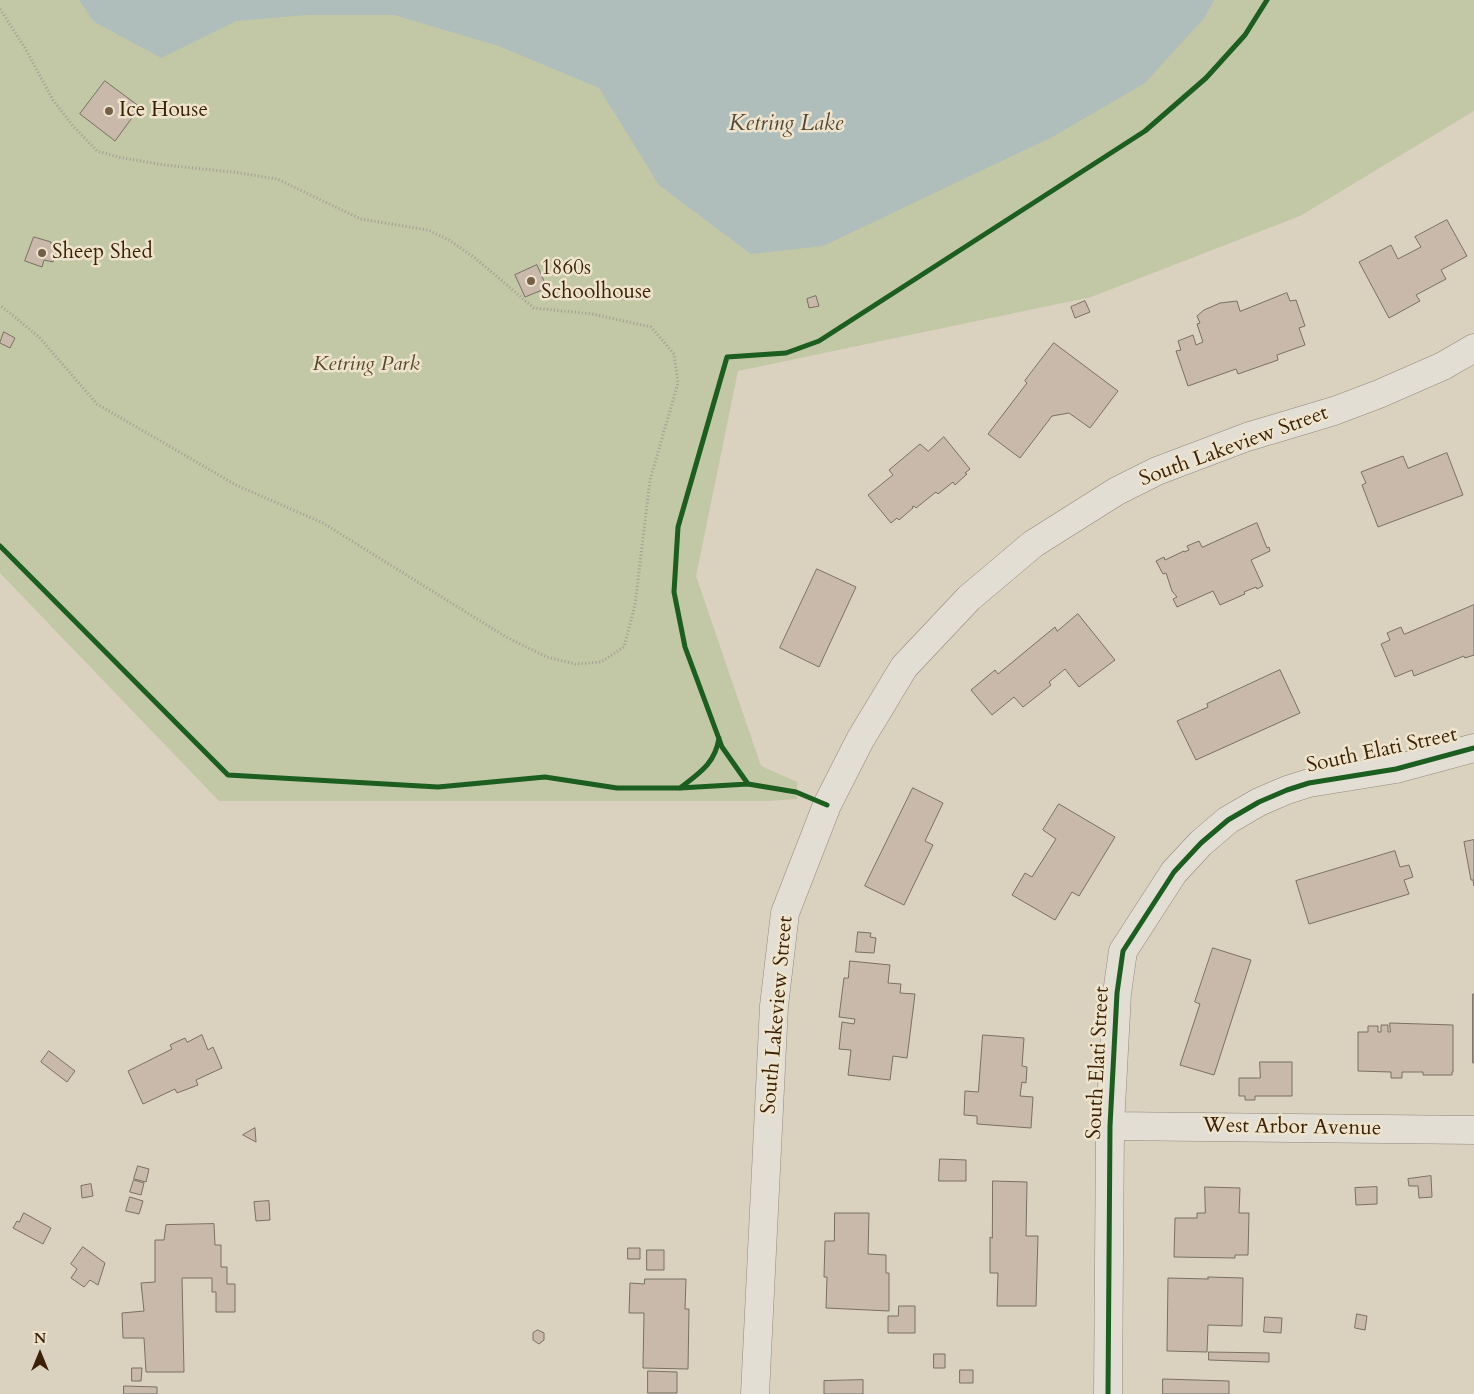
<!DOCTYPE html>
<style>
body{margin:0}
#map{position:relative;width:1474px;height:1394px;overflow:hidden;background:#dad1bf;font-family:Cardo,serif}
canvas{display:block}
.north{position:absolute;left:15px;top:1329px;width:50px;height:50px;-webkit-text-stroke:4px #eee4ce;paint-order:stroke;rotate:0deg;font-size:14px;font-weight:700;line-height:20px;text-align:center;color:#3b2206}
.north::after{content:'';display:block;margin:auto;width:18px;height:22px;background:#3b2206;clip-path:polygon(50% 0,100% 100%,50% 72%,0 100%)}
</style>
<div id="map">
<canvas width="1474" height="1394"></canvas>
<div class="north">N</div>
</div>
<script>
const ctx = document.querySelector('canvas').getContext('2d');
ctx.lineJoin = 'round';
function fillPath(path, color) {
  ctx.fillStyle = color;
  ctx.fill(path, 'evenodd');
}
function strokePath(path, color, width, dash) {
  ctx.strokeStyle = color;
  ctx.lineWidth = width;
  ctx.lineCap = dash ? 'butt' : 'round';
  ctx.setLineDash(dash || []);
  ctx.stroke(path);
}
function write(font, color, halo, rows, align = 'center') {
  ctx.font = font + ' Cardo,serif';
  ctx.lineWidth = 5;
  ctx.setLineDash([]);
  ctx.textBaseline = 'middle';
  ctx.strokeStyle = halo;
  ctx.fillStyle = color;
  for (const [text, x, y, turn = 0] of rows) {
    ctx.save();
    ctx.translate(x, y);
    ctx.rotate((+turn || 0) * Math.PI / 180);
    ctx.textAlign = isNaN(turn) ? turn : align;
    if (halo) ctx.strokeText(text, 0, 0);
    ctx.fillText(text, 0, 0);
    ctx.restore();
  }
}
const green = new Path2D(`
 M 0,0 L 1474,0 L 1474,111 L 1300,216 L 1091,297 L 738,371 L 696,576 L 761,766 L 797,782 L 797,799 L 768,801 L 219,801 L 0,573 Z`);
const water = new Path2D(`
 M 79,0 L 1214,0 L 1205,17 L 1145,83 L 1054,136 L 823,246 L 751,254 L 659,185 L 599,88 L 499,46 L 394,15 L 306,15 L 236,21 L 161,58 L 93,21 Z`);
const building = new Path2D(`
 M 105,81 L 140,107 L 115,141 L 80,114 Z
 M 1447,220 L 1467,256 L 1441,270 L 1446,279 L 1416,295 L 1420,301 L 1389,318 L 1359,262 L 1391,245 L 1398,259 L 1421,247 L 1415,237 Z
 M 34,237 L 51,242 L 51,244 L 58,247 L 53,262 L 44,260 L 42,267 L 25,261 Z
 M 537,265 L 547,288 L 525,297 L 515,275 Z
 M 1287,293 L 1290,301 L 1296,300 L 1305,326 L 1299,328 L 1305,345 L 1277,355 L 1278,360 L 1238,374 L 1236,369 L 1188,386 L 1176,351 L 1181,350 L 1178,341 L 1193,335 L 1196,345 L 1203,342 L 1197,324 L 1200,323 L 1197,316 L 1204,310 L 1220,303 L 1237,301 L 1240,311 Z
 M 816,296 L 819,306 L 809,308 L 807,299 Z
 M 1085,301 L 1090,312 L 1075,318 L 1071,307 Z
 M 4,332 L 15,338 L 10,348 L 0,343 Z
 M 1054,343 L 1118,391 L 1090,428 L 1069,413 L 1052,416 L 1020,458 L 988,434 L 1027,383 L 1025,381 Z
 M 944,437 L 970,469 L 965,473 L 967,474 L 955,485 L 953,482 L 938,494 L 936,492 L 916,508 L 914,506 L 912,507 L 913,508 L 899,520 L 897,518 L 891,523 L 868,495 L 893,475 L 889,470 L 920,444 L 928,451 Z
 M 1447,453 L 1463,495 L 1378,527 L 1362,485 L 1366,483 L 1361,472 L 1403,456 L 1408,468 Z
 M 1257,523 L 1267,548 L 1269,547 L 1270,551 L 1251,560 L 1263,586 L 1257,589 L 1256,587 L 1244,592 L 1245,594 L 1220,605 L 1213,591 L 1177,607 L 1173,599 L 1177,597 L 1172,591 L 1166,573 L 1163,574 L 1156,561 L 1164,557 L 1165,560 L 1184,551 L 1184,552 L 1189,550 L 1187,546 L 1199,541 L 1202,547 Z
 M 817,569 L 856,587 L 819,667 L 780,648 Z
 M 1474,605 L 1474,655 L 1465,658 L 1464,656 L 1414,676 L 1412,670 L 1395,677 L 1381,644 L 1390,640 L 1387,633 L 1401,627 L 1404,634 Z
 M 1078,614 L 1115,660 L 1079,687 L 1065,669 L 1049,682 L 1051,685 L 1023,707 L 1014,697 L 992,715 L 971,690 L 995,670 L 998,674 L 1055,627 L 1057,631 Z
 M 1280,670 L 1300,713 L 1196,760 L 1177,721 L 1208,707 L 1207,704 Z
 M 913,788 L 943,803 L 925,841 L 933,845 L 904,905 L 865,886 Z
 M 1059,804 L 1115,837 L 1079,896 L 1072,892 L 1055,920 L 1012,895 L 1025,873 L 1032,877 L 1056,839 L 1043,830 Z
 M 1474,840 L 1474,886 L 1473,880 L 1471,880 L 1464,842 Z
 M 1395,851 L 1400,867 L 1409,865 L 1413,877 L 1404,880 L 1409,894 L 1309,924 L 1296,881 Z
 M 858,932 L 871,933 L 870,937 L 876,938 L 874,953 L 856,952 Z
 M 1213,948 L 1251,960 L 1214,1075 L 1180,1065 L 1200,1004 L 1195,1002 Z
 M 850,961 L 890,965 L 888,983 L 901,984 L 900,993 L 915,994 L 907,1058 L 893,1056 L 890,1080 L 848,1075 L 851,1050 L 839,1049 L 842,1022 L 854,1024 L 855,1019 L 839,1017 L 844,978 L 848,978 Z
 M 1473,994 L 1474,994 L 1474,1063 L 1473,1063 Z
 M 1390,1023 L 1453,1025 L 1453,1072 L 1452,1072 L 1452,1075 L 1423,1075 L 1423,1072 L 1402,1072 L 1402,1078 L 1391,1078 L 1391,1072 L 1358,1071 L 1358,1032 L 1368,1032 L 1368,1026 L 1378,1026 L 1378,1032 L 1381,1032 L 1381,1025 L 1388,1025 L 1388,1032 L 1390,1032 Z
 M 202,1035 L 208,1050 L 213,1047 L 222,1068 L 196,1080 L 198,1085 L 177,1093 L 175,1089 L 143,1104 L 128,1071 L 172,1049 L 170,1045 L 174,1043 L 185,1038 L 187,1042 Z
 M 983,1035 L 1024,1038 L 1022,1066 L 1027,1067 L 1026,1083 L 1022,1082 L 1020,1096 L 1033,1097 L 1031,1128 L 977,1124 L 977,1116 L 964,1115 L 965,1091 L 978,1092 Z
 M 49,1051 L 75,1071 L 67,1082 L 41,1062 Z
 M 1260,1062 L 1292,1062 L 1292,1096 L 1255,1096 L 1255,1100 L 1245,1100 L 1245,1096 L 1239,1096 L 1239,1078 L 1260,1078 Z
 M 255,1128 L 256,1142 L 243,1135 Z
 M 940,1159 L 966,1160 L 966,1181 L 939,1181 Z
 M 138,1166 L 149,1169 L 146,1182 L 134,1179 Z
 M 1431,1176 L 1432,1197 L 1419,1198 L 1418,1186 L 1409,1186 L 1408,1179 Z
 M 134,1180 L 144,1183 L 141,1195 L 130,1192 Z
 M 993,1181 L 1027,1182 L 1026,1236 L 1038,1236 L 1036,1306 L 997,1306 L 998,1273 L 990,1273 L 990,1237 L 992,1238 Z
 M 91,1184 L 93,1196 L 82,1198 L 81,1186 Z
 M 1205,1187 L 1240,1188 L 1239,1213 L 1249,1213 L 1248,1255 L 1235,1255 L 1235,1258 L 1174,1257 L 1175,1218 L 1197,1218 L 1197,1213 L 1205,1213 Z
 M 1377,1187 L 1377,1204 L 1356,1205 L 1355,1188 Z
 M 130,1197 L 143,1201 L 139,1214 L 126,1211 Z
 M 269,1201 L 270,1220 L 256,1221 L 254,1202 Z
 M 24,1213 L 51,1228 L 43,1244 L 13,1228 L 17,1221 L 19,1222 Z
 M 835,1213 L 869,1213 L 868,1254 L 886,1255 L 886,1273 L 889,1273 L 889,1311 L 826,1308 L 827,1277 L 824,1277 L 825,1241 L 834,1241 Z
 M 214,1224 L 215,1245 L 221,1245 L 221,1267 L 227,1267 L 227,1284 L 235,1284 L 235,1312 L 216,1312 L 216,1292 L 212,1292 L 212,1278 L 182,1278 L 184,1372 L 146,1372 L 144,1338 L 123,1338 L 122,1313 L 144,1311 L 141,1283 L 155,1282 L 155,1240 L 164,1240 L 166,1225 Z
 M 83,1247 L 105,1263 L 98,1285 L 90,1280 L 84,1287 L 71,1278 L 77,1269 L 71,1264 Z
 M 628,1248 L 640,1248 L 640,1259 L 628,1259 Z
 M 647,1250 L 664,1250 L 664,1270 L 647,1270 Z
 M 1208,1277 L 1243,1278 L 1242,1326 L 1208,1325 L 1207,1352 L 1167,1351 L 1168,1278 L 1208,1279 Z
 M 645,1279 L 686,1279 L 685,1309 L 689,1309 L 688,1369 L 643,1368 L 644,1313 L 629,1313 L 630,1283 L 644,1284 Z
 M 899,1306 L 915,1306 L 915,1333 L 888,1333 L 888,1316 L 898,1316 Z
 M 1357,1314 L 1367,1316 L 1365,1330 L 1355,1328 Z
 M 1265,1317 L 1282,1318 L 1281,1333 L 1264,1332 Z
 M 538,1330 L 544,1333 L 544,1340 L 539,1344 L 533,1340 L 533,1333 Z
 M 1209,1352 L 1269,1353 L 1269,1362 L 1209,1360 Z
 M 934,1354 L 945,1354 L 945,1368 L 934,1368 Z
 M 132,1368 L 142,1368 L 141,1381 L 132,1381 Z
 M 960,1370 L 973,1370 L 973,1383 L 960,1383 Z
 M 648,1371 L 677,1372 L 677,1393 L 648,1393 Z
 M 1163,1379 L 1229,1381 L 1229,1394 L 1163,1394 Z
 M 863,1380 L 863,1394 L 824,1394 L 824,1381 Z
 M 124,1386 L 157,1387 L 157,1394 L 124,1394 Z`);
const path = new Path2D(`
 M 0,9 L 25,48 L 53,100 L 73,126 L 97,151 L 118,157 L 164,165 L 233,172 L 277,179 L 361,219 L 428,230 L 449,240 L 475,258 L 534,308 L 592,314 L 651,327 L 674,354 L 678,383 L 650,480 L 635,605 L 624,647 L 601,662 L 575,664 L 547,657 L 506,637 L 323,523 L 236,485 L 97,404 L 39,337 L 0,305`);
const minor = new Path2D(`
 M 1110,1126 L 1474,1130
 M 755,1394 L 774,1006 L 785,913 L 827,805 L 860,740 L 904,667 L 969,598 L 1033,544 L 1117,491 L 1157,471 L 1247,437 L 1334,411 L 1379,394 L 1443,366 L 1474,348
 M 1108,1394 L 1110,1126 L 1117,993 L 1123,951 L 1174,872 L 1201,843 L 1228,820 L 1259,802 L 1287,790 L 1309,783 L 1396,769 L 1474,748`);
const cycleway = new Path2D(`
 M 0,546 L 228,775 L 438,787 L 545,777 L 617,788 L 680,788 L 748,784 L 796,792 L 827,805
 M 748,784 L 722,747 L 685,647 L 674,592 L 678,527 L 727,357 L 786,353 L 819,341 L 1145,131 L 1206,78 L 1245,35 L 1267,0
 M 680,788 C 699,773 715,764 719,738
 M 1108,1394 L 1110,1126 L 1117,993 L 1123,951 L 1174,872 L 1201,843 L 1228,820 L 1259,802 L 1287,790 L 1309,783 L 1396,769 L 1474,748`);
const markers = [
 [109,111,5,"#735f47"],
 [42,253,5,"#735f47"],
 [531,281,5,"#735f47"]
];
const poiNames = [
 ["Ice House",119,111],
 ["Sheep Shed",52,253],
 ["1860s",541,269],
 ["Schoolhouse",541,293]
];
const parkNames = [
 ["Ketring Park",366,365]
];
const streetNames = [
 ["South Lakeview Street",1234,447,-20],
 ["South Elati Street",1382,751,-12],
 ["South Lakeview Street",778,1015,-85],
 ["South Elati Street",1099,1063,-87],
 ["West Arbor Avenue",1292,1128,1]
];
const waterNames = [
 ["Ketring Lake",786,125]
];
fillPath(green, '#c2c7a6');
fillPath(water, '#afbdbb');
fillPath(building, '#c9b9ab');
strokePath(building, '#797063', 1);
strokePath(minor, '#91887b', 29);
strokePath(path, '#a39c93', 3, [1, 2.5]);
strokePath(minor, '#e2ded4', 28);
strokePath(cycleway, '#1b5e20', 5);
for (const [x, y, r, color] of markers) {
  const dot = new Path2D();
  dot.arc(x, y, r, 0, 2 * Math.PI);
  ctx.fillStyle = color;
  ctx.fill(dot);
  strokePath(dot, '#eee4ce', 2);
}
write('21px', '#3b2206', '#eee4ce', poiNames, 'left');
write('italic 21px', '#584929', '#eee4ce', parkNames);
write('21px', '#3b2206', '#eee4ce', streetNames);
write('italic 22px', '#534733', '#eee4ce', waterNames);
</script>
